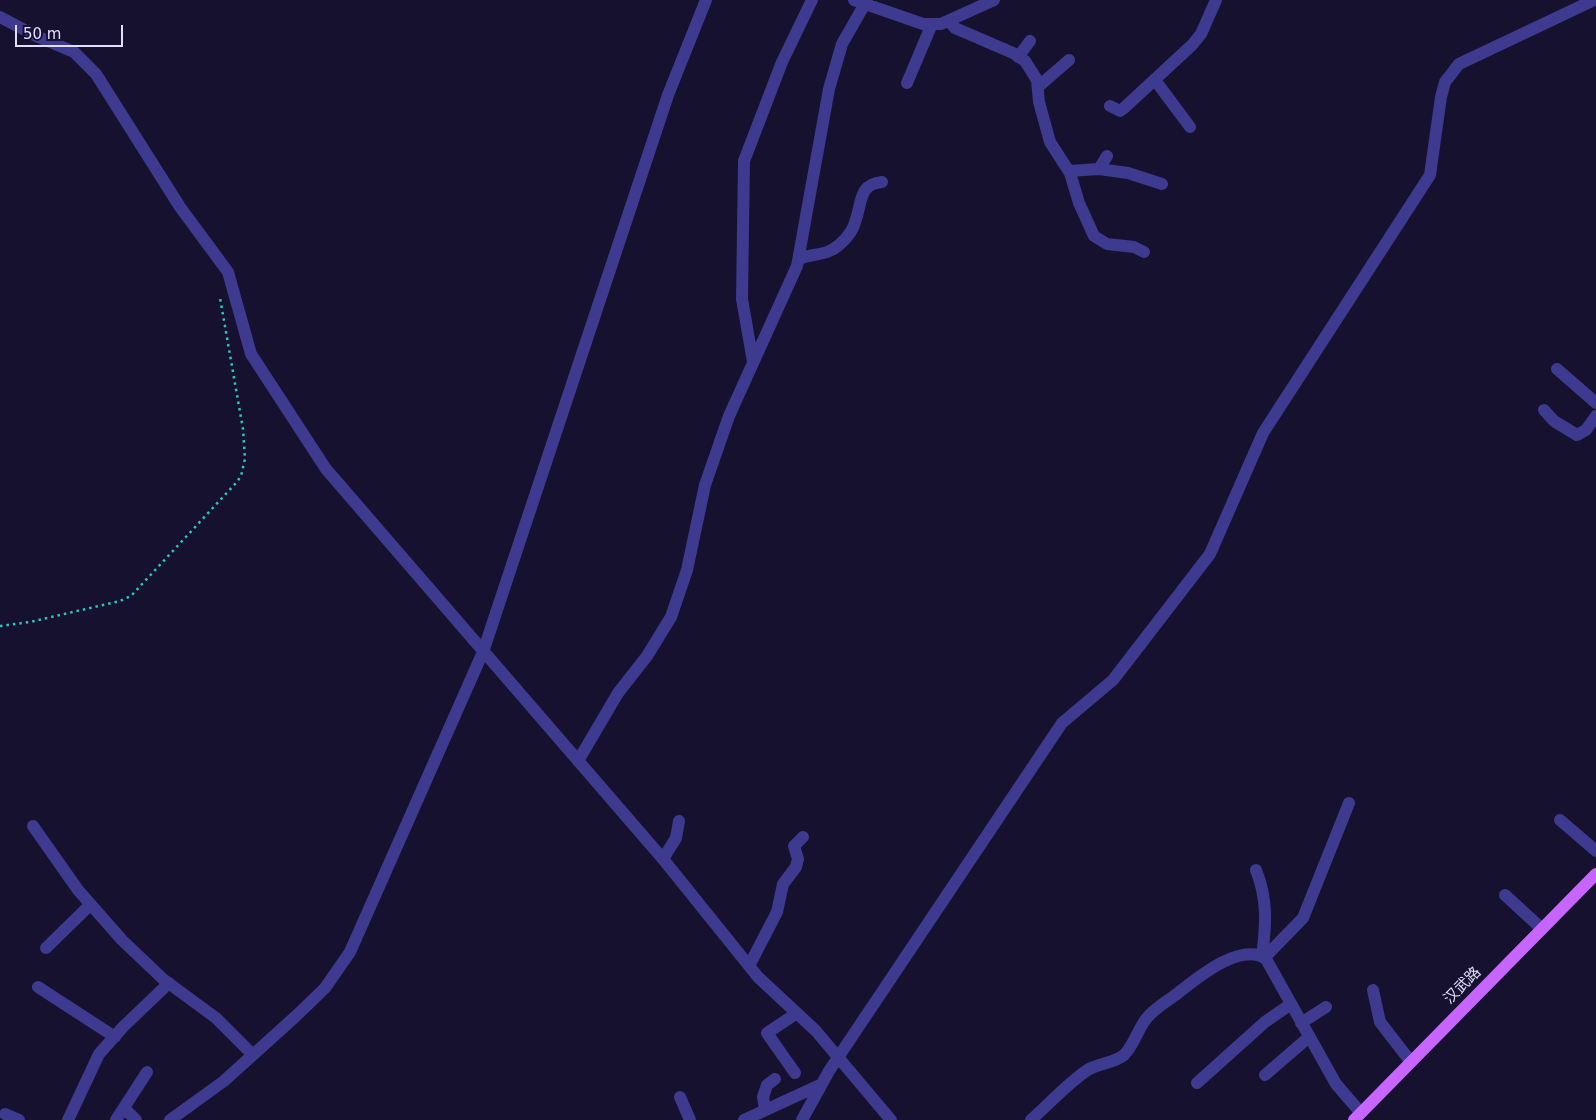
<!DOCTYPE html>
<meta charset="utf-8">
<style>
body{margin:0}
#map{position:relative;width:1596px;height:1120px;overflow:hidden;background:#16112e;font-family:"DejaVu Sans",sans-serif}
canvas{display:block}
.scale{position:absolute;left:15px;top:25px;width:108px;height:22px;box-sizing:border-box;border:2px solid #e2deff;border-top:0;padding-left:6px;font-size:15px;line-height:18px;white-space:nowrap;color:#e2deff;-webkit-text-stroke:4px #16112e;paint-order:stroke}
</style>
<div id="map">
<canvas width="1596" height="1120"></canvas>
<div class="scale">50 m</div>
</div>
<script>
const ctx = document.querySelector('canvas').getContext('2d');
ctx.lineJoin = 'round';
function strokePath(path, color, width, dash) {
  ctx.strokeStyle = color;
  ctx.lineWidth = width;
  ctx.lineCap = dash ? 'butt' : 'round';
  ctx.setLineDash(dash || []);
  ctx.stroke(path);
}
function write(font, color, halo, rows, align = 'center') {
  ctx.font = font + ' "DejaVu Sans","Noto Sans SC",sans-serif';
  ctx.lineWidth = 4;
  ctx.setLineDash([]);
  ctx.textBaseline = 'middle';
  ctx.strokeStyle = halo;
  ctx.fillStyle = color;
  for (const [text, x, y, turn = 0] of rows) {
    ctx.save();
    ctx.translate(x, y);
    ctx.rotate((+turn || 0) * Math.PI / 180);
    ctx.textAlign = isNaN(turn) ? turn : align;
    if (halo) ctx.strokeText(text, 0, 0);
    ctx.fillText(text, 0, 0);
    ctx.restore();
  }
}
const path = new Path2D(`
 M 0,626 L 30,622 L 120,601 L 131,596 L 236,483 L 241,476 L 245,459 L 243,429 L 220,298`);
const minor = new Path2D(`
 M 854,0 L 923,24 L 941,24 L 994,0
 M 0,17 L 36,36 L 74,52 L 96,74 L 180,207 L 228,272 L 251,354 L 326,469 L 663,859 L 758,977 L 816,1031 L 891,1120
 M 949,21 L 955,28 L 1013,53 L 1025,61 L 1037,80 L 1039,102 L 1050,142 L 1070,173 L 1079,203 L 1094,236 L 1107,244 L 1134,247 L 1144,252
 M 1018,57 L 1030,41
 M 1155,80 L 1190,127
 M 907,83 L 932,24
 M 1039,86 L 1069,60
 M 1110,106 L 1120,111 L 1124,108 L 1192,45 L 1201,34 L 1216,0
 M 1099,169 L 1128,173 L 1162,184
 M 1069,171 L 1099,169 L 1107,156
 M 799,259 C 813,253 827,256 839,245 C 846,239 854,229 856,219 C 862,202 859,184 882,182
 M 753,362 L 742,299 L 744,161 L 782,62 L 812,0
 M 1557,369 L 1596,403
 M 1544,410 L 1554,421 L 1577,435 L 1586,430 L 1596,416
 M 578,761 L 618,693 L 647,656 L 671,617 L 687,570 L 705,485 L 729,416 L 797,266 L 829,89 L 842,44 L 867,0
 M 1560,820 L 1596,851
 M 33,826 L 78,890 L 122,940 L 163,979 L 216,1018 L 253,1055
 M 663,859 L 676,838 L 679,821
 M 1256,870 C 1268,900 1266,925 1262,956
 M 1505,895 L 1542,929
 M 46,948 L 90,905
 M 1264,958 L 1303,918 L 1349,803
 M 749,966 L 777,912 L 783,884 L 796,867 L 798,859 L 794,846 L 803,837
 M 38,987 L 115,1037
 M 1373,990 L 1380,1022 L 1411,1062
 M 1301,1023 L 1326,1007
 M 795,1073 L 767,1033 L 797,1013
 M 1265,1075 L 1309,1037
 M 1197,1083 L 1265,1022 L 1291,1004
 M 680,1097 L 690,1120
 M 124,1108 L 136,1120
 M 765,1109 L 763,1097 L 767,1085 L 775,1079
 M 5,1114 L 19,1120
 M 68,1120 L 99,1054 L 123,1027 L 169,983
 M 116,1120 L 147,1072
 M 170,1120 L 224,1081 L 296,1016 L 325,988 L 350,952 L 483,652 L 668,95 L 706,0
 M 744,1120 L 820,1085
 M 802,1120 L 829,1071 L 1062,723 L 1113,680 L 1210,554 L 1263,433 L 1430,175 L 1441,97 L 1445,82 L 1459,64 L 1594,0
 M 1031,1120 C 1049,1104 1066,1085 1086,1071 C 1097,1063 1113,1064 1124,1055 C 1134,1045 1137,1031 1146,1019 C 1154,1008 1168,1001 1178,993 C 1197,978 1241,941 1266,959 L 1336,1084 L 1361,1113`);
const major = new Path2D(`
 M 1354,1120 L 1596,874`);
const streetNames = [
 ["汉武路",1463,986,-45]
];
strokePath(path, '#2bc6bd', 2.5, [2.5, 4]);
strokePath(minor, '#3d3a8f', 12);
strokePath(major, '#c665ff', 12);
write('15px', '#e2deff', '#16112e', streetNames);
</script>
